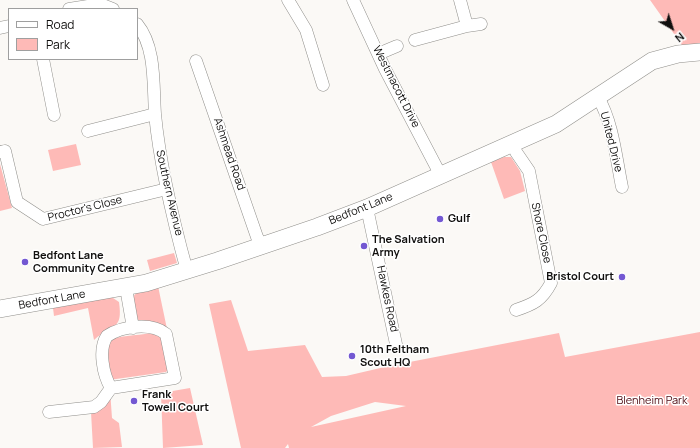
<!DOCTYPE html>
<style>
body{margin:0}
#map{position:relative;width:700px;height:448px;overflow:hidden;background:#fbf9f6;font-family:Manrope,sans-serif}
canvas{display:block}
.legend{position:absolute;left:8px;top:8px;width:130px;height:52px;box-sizing:border-box;background:#fff;border:1px solid #9f9f9f;margin:0;padding:5px 7px;list-style:none;font-size:12px;color:#100f0e}
.legend li{display:flex;align-items:center;gap:8px;height:20px}
.legend b{width:20px;border:1px solid #9f9f9f}
.north{position:absolute;left:652px;top:8px;width:40px;height:40px;-webkit-text-stroke:3px #fff;paint-order:stroke;rotate:141deg;font-size:11px;font-weight:700;line-height:16px;text-align:center;color:#100f0e}
.north::after{content:'';display:block;margin:auto;width:14px;height:18px;background:#100f0e;clip-path:polygon(50% 0,100% 100%,50% 72%,0 100%)}
</style>
<div id="map">
<canvas width="700" height="448"></canvas>
<ul class="legend">
<li><b style="height:5px;background:#fff"></b>Road</li>
<li><b style="height:11px;background:#febab7"></b>Park</li>
</ul>
<div class="north">N</div>
</div>
<script>
const ctx = document.querySelector('canvas').getContext('2d');
ctx.lineJoin = 'round';
function fillPath(path, color) {
  ctx.fillStyle = color;
  ctx.fill(path, 'evenodd');
}
function strokePath(path, color, width, dash) {
  ctx.strokeStyle = color;
  ctx.lineWidth = width;
  ctx.lineCap = dash ? 'butt' : 'round';
  ctx.setLineDash(dash || []);
  ctx.stroke(path);
}
function write(font, color, halo, rows, align = 'center') {
  ctx.font = font + ' Manrope,sans-serif';
  ctx.lineWidth = 3;
  ctx.setLineDash([]);
  ctx.textBaseline = 'middle';
  ctx.strokeStyle = halo;
  ctx.fillStyle = color;
  for (const [text, x, y, turn = 0] of rows) {
    ctx.save();
    ctx.translate(x, y);
    ctx.rotate((+turn || 0) * Math.PI / 180);
    ctx.textAlign = isNaN(turn) ? turn : align;
    if (halo) ctx.strokeText(text, 0, 0);
    ctx.fillText(text, 0, 0);
    ctx.restore();
  }
}
const green = new Path2D(`
 M 650,0 L 700,0 L 700,47 L 684,48 Z
 M 76,144 L 81,165 L 53,171 L 48,150 Z
 M 504,157 L 511,157 L 520,171 L 525,191 L 504,199 L 491,162 Z
 M 0,164 L 12,208 L 0,211 Z
 M 174,253 L 177,263 L 150,271 L 147,260 Z
 M 158,286 L 167,329 L 137,320 L 131,299 L 138,291 Z
 M 110,296 L 119,302 C 123,331 113,323 94,340 L 88,308 L 54,316 L 53,308 Z
 M 231,300 L 248,351 L 305,345 L 322,377 L 346,376 L 389,366 L 559,333 L 565,357 L 700,332 L 700,448 L 289,448 L 288,444 L 285,448 L 241,448 L 209,304 ZM 375,402 L 406,406 L 311,427 L 331,416 Z
 M 150,333 L 161,337 L 168,370 L 166,372 L 109,380 L 106,342 C 117,335 137,336 150,333 Z
 M 190,388 L 203,445 L 163,448 L 161,393 Z
 M 110,390 L 112,418 L 119,423 L 122,447 L 93,448 L 91,412 Z`);
const minor = new Path2D(`
 M 288,0 L 306,30 L 323,85
 M 353,0 L 385,69 L 440,174
 M 460,0 L 467,26
 M 69,9 L 100,4 L 113,9
 M 137,24 C 156,47 153,84 155,114
 M 0,28 L 9,26
 M 415,40 L 467,26 L 481,24
 M 378,54 L 397,46
 M 43,59 L 54,115
 M 196,61 L 257,237 L 262,246
 M 598,97 C 613,123 616,158 622,187
 M 88,131 L 155,114 C 160,167 173,220 187,271
 M 513,142 L 516,152 L 529,171 L 551,283 C 542,300 534,304 516,310
 M 0,152 L 5,151 L 17,202 L 43,219 L 167,189
 M 367,208 L 396,344
 M 126,288 L 133,328
 M 49,412 L 94,407 L 101,402 L 111,388 L 175,378 L 166,334 C 151,322 122,326 107,336 C 98,349 103,375 111,388`);
const secondary = new Path2D(`
 M 0,309 L 146,283 L 217,261 L 317,227 L 367,208 L 556,124 L 652,61 L 678,54 L 700,52`);
const markers = [
 [440,219,4,"#7358d2"],
 [364,246,4,"#7358d2"],
 [25,262,4,"#7358d2"],
 [622,277,4,"#7358d2"],
 [352,356,4,"#7358d2"],
 [134,401,4,"#7358d2"]
];
const streetNames = [
 ["Westmacott Drive",396,87,63],
 ["United Drive",611,142,76],
 ["Ashmead Road",229,154,71],
 ["Southern Avenue",169,193,77],
 ["Proctor's Close",85,209,-14],
 ["Bedfont Lane",361,209,-22],
 ["Shore Close",541,233,78],
 ["Hawkes Road",387,299,78],
 ["Bedfont Lane",52,300,-10]
];
const poiNames = [
 ["Gulf",448,219],
 ["The Salvation",372,240],
 ["Army",372,253],
 ["Bedfont Lane",33,256],
 ["Community Centre",33,269],
 ["Bristol Court",614,277,"right"],
 ["10th Feltham",360,350],
 ["Scout HQ",360,363],
 ["Frank",142,395],
 ["Towell Court",142,408]
];
const parkNames = [
 ["Blenheim Park",652,401]
];
fillPath(green, '#febab7');
strokePath(minor, '#908f8b', 13);
strokePath(secondary, '#908f8b', 18);
strokePath(minor, '#fff', 12);
strokePath(secondary, '#fff', 17);
for (const [x, y, r, color] of markers) {
  const dot = new Path2D();
  dot.arc(x, y, r, 0, 2 * Math.PI);
  ctx.fillStyle = color;
  ctx.fill(dot);
  strokePath(dot, '#fff', 1.5);
}
write('11px', '#100f0e', '#fff', streetNames);
write('bold 11px', '#100f0e', '#fff', poiNames, 'left');
write('11px', '#4f0b12', '#fff', parkNames);
</script>
